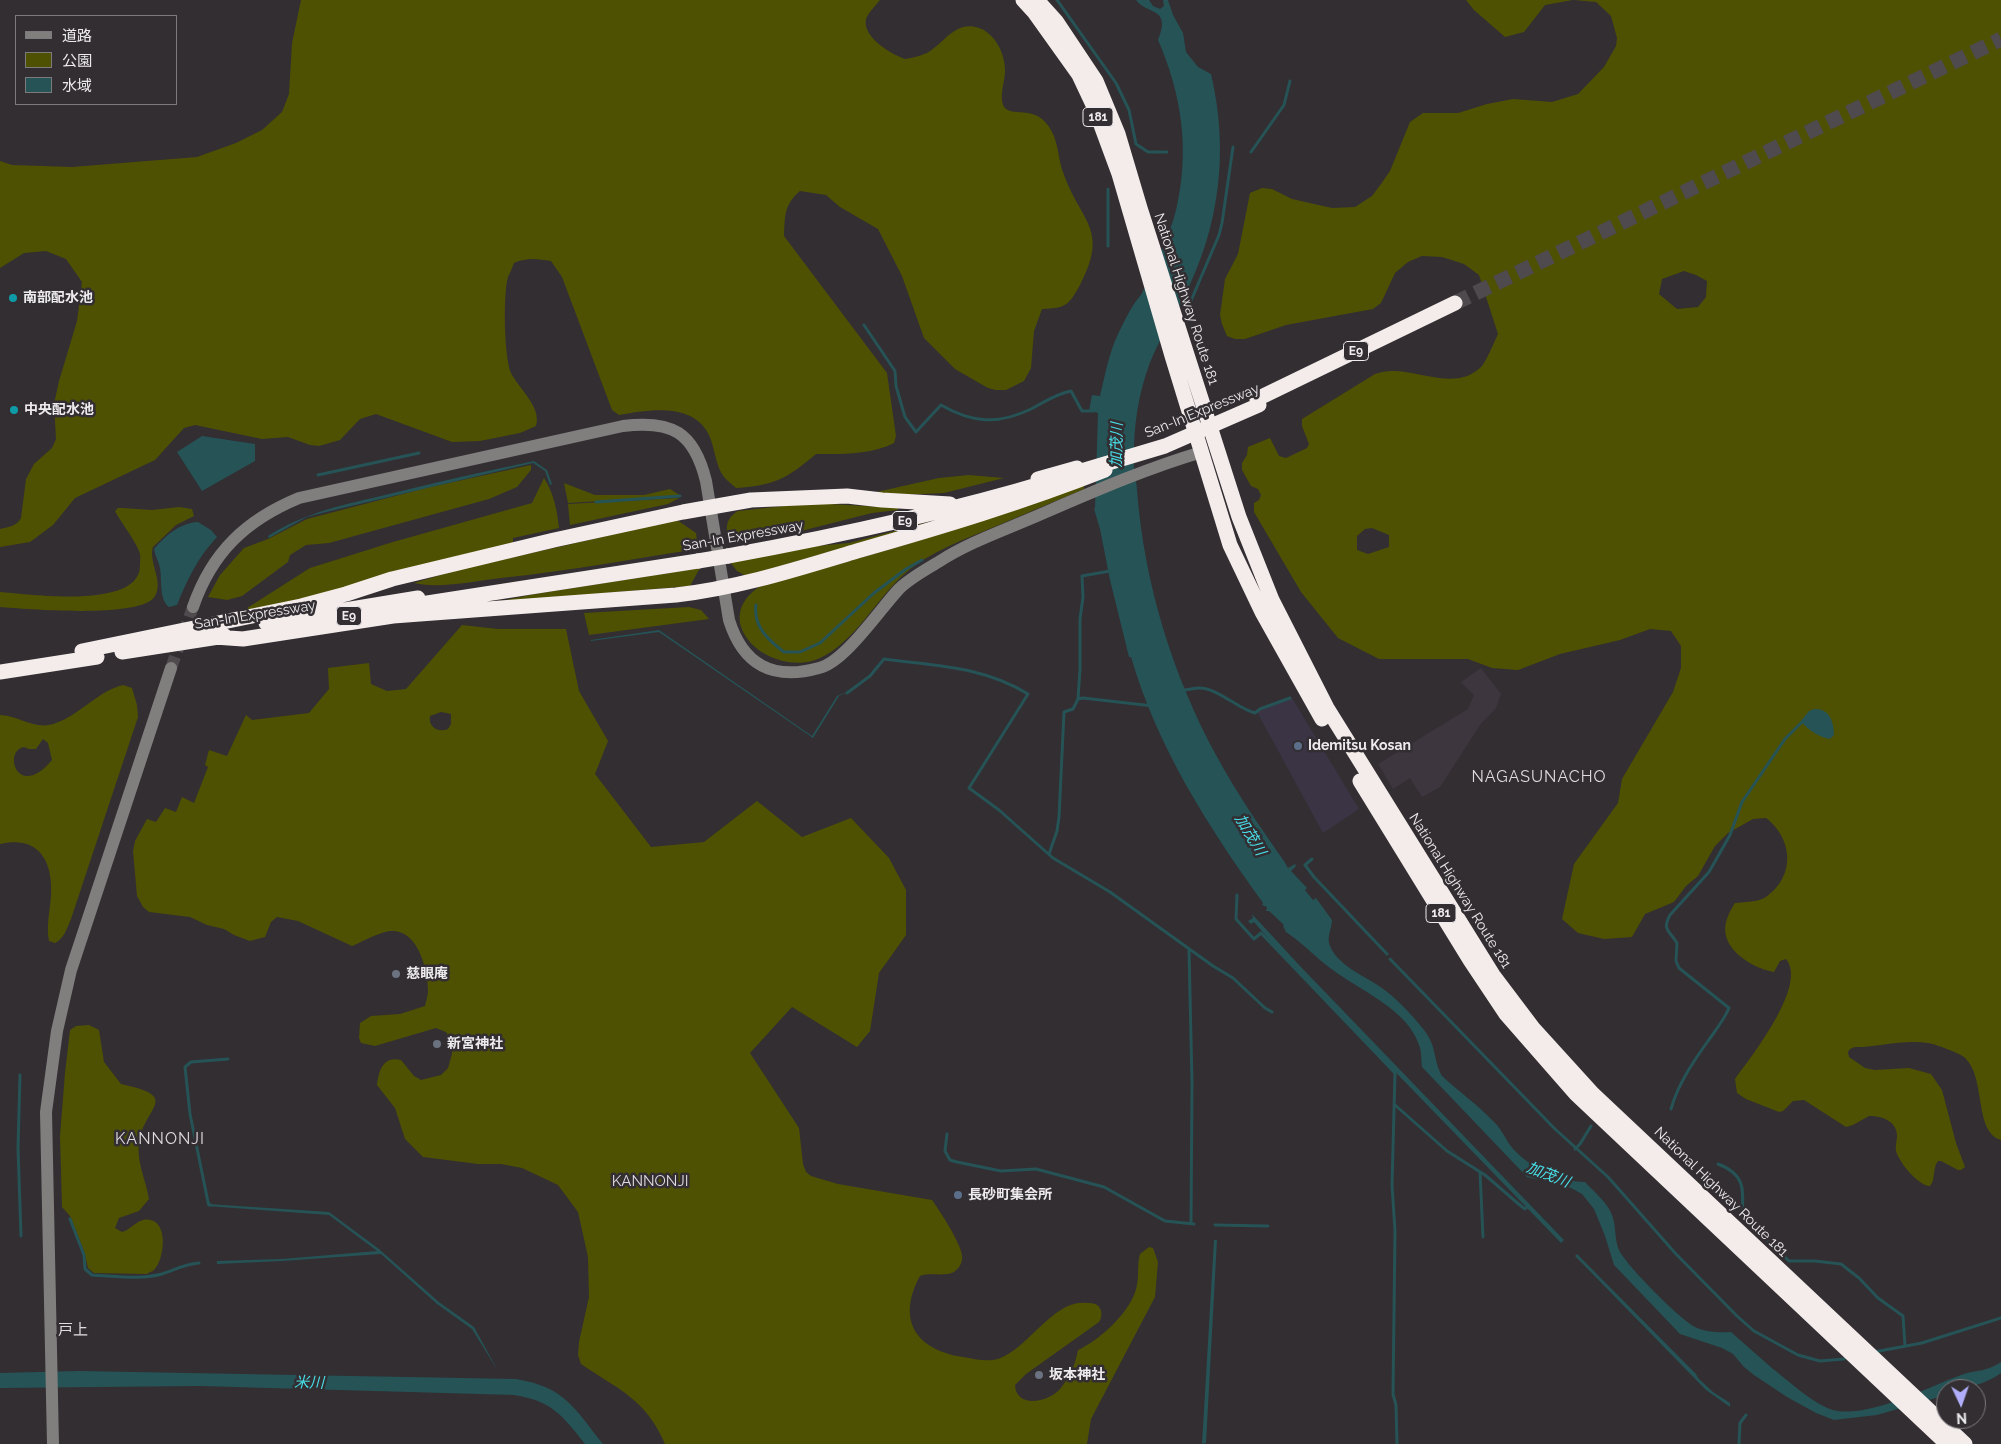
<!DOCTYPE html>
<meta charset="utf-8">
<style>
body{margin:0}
#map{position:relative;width:2001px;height:1444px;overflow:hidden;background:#322e32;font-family:Raleway,"Noto Sans JP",sans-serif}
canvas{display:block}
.legend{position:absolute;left:15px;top:15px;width:162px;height:90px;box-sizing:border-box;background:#322e32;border:1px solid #7d7a7d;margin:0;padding:6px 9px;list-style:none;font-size:15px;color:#eeebee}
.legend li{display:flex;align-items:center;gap:10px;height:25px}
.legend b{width:25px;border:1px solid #7d7a7d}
.north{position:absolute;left:1936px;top:1379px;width:50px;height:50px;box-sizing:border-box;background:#322e32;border:1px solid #7d7a7d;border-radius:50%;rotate:177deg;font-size:14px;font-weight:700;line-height:20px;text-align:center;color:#eeebee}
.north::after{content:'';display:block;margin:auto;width:18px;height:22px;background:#b0aefa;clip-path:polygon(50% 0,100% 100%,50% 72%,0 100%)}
</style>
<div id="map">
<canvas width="2001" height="1444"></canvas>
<ul class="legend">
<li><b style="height:6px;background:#817e7e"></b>道路</li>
<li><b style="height:14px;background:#4f5102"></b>公園</li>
<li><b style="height:14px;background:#265356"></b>水域</li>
</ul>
<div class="north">N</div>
</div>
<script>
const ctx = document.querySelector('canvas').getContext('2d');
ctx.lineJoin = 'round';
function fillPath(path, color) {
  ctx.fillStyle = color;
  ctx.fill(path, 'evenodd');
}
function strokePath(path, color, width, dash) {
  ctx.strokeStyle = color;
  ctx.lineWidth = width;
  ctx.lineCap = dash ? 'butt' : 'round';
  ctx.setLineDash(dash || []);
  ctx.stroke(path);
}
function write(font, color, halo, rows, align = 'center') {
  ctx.font = font + ' Raleway,"Noto Sans JP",sans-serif';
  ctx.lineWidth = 5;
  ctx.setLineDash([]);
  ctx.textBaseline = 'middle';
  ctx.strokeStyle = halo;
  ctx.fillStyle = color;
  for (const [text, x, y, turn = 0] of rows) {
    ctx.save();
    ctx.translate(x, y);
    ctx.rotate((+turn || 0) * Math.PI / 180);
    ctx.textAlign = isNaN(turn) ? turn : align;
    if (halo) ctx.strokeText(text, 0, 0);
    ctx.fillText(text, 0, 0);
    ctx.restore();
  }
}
const commercial = new Path2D(`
 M 1292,698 L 1359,809 L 1323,833 L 1257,712 Z`);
const built = new Path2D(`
 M 1481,668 L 1501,694 L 1496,708 L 1480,725 L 1440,787 L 1422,797 L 1410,778 L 1393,789 L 1378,764 L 1468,709 L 1474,695 L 1461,682 Z`);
const green = new Path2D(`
 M 301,0 L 880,0 C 876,5 868,13 866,19 C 862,37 891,54 905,59 C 913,58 920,56 927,53 C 945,43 955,20 979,28 C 985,30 990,34 994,39 C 1001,48 1005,59 1005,71 C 1005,82 998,99 1005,108 C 1012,116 1033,107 1046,123 C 1059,138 1057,155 1063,172 C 1080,222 1110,228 1080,285 C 1068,306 1066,308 1042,309 L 1034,331 L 1031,368 L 1024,381 L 1006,390 L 996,390 L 988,388 L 955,369 L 924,338 L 902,276 L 878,229 L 840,207 L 826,195 L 800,191 C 784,205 785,215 784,236 L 887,373 L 896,436 L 894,443 C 870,455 843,454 816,454 C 786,479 776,485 736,488 C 732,484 727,481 724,477 C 715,466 715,446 708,433 C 691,402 647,410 619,415 L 612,410 L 562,277 L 551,261 C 538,259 527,257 514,263 C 512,268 510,273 508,277 C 503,294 504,357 511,373 C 519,389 542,407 536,426 L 520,433 L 480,441 L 452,442 L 376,414 L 360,419 L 340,440 L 319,446 L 310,445 L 288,437 L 262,439 L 195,425 L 184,428 L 155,460 L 75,498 L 53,525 L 30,542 L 0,547 L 0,529 C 9,527 17,526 21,518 L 26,479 L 34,464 L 52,448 L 56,439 L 54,404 L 59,381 L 77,321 L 82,282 L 66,259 L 46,251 L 24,253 L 0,268 L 0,161 L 12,165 L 72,167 L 197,157 L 236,143 L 262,130 L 282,112 L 289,94 L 292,43 Z
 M 1466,0 L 1573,0 L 1545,5 L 1524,32 L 1505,37 L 1474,10 Z
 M 1574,0 L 2001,0 L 2001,1140 C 1973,1132 1987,1077 1964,1057 C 1959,1053 1935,1044 1928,1043 C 1904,1039 1879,1047 1855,1047 L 1850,1049 L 1848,1052 L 1849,1057 L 1865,1068 L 1875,1070 L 1909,1068 L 1931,1074 L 1942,1090 L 1956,1143 L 1965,1167 L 1961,1170 L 1958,1170 L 1941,1161 L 1938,1161 C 1932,1169 1936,1179 1930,1186 C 1918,1186 1899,1162 1896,1151 C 1895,1146 1897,1141 1897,1136 C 1897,1121 1882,1116 1869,1116 L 1853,1125 L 1846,1127 L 1804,1100 L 1793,1101 L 1783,1111 L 1779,1112 L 1746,1099 L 1737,1093 L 1735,1079 C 1751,1057 1808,985 1786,959 L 1780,961 L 1774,972 C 1756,969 1731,955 1726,936 C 1723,924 1729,912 1735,903 C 1744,902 1755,902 1762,899 C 1766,898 1769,894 1772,892 C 1796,870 1790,836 1766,818 L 1753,819 L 1728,833 L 1715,846 L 1698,876 L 1686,886 L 1674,902 L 1645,914 L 1632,937 L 1604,939 L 1578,933 L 1562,919 L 1574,864 L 1618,803 L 1622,779 L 1673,692 L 1681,668 L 1681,646 L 1671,631 L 1650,629 L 1620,640 L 1560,654 L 1518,670 L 1492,668 L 1468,659 L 1379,659 L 1338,638 L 1301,592 L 1254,512 L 1254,503 L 1259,500 L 1261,495 L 1258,489 L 1251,486 L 1242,470 L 1242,463 L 1247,455 L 1248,447 L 1270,438 L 1279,456 L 1286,458 L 1307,448 L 1309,444 L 1302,426 L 1302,419 L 1375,374 C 1408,361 1450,395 1480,368 C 1486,363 1494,342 1498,334 L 1479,275 L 1464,264 L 1442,257 L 1422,256 L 1408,262 L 1395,273 L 1381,303 L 1373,309 L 1286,325 L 1245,339 L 1235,339 L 1227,336 L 1222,324 L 1220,315 L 1225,279 L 1238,254 L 1250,193 L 1262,188 L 1272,189 L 1292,199 L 1332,208 L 1355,207 L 1372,196 L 1381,184 L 1390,171 L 1410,122 L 1423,113 L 1458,113 L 1487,104 L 1513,99 L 1552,102 L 1578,94 L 1604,67 L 1616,46 L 1617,38 L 1611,16 L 1596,2 ZM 1684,271 L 1696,275 L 1707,281 L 1706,297 L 1698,307 L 1677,309 L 1659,294 L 1662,279 ZM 1372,528 L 1389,535 L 1389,547 L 1368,554 L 1357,550 L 1357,536 L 1365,529 Z
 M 531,465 L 531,470 L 517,487 L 489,499 L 329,543 L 306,545 L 290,555 L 288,562 L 242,596 L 227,600 L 208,597 L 220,575 L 244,548 L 268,539 L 307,519 L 426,488 Z
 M 969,475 L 1004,478 L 944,493 L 899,495 L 872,493 L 939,478 Z
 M 544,478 C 554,494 557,510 559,528 L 513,538 L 513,543 L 329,596 L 244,610 L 310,568 L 393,542 L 532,503 Z
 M 564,483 L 595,495 L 644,495 L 670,489 L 681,496 L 568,503 Z
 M 1084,484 L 1084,489 C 1052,502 1021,516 989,529 C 958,542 925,554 900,578 C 874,603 848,651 812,661 C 764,673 710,620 759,587 C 868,555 979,526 1084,484 Z
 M 679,498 L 668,504 L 570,525 L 568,504 Z
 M 813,503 L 898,508 L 898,510 L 872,513 L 805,530 L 729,544 C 726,530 724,519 738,511 Z
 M 179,507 L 192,509 L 194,516 L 176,525 L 153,547 C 148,562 164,581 155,596 C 143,619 26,609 0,607 L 0,592 C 28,594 139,610 140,566 C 140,562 141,555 139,551 C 133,537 122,524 115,511 L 118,508 L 122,508 L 152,510 Z
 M 967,512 L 746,576 L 737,571 L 730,562 L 817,546 L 849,543 Z
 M 677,520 L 696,533 L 698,549 C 633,559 567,571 501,578 C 474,581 441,589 414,583 L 457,570 Z
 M 700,568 L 690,586 L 496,602 L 535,594 Z
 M 689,607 L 701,610 L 709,619 L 589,635 L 584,613 Z
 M 462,625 L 498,629 L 566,629 L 579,691 L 608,741 L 595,774 L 651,847 L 704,842 L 757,801 L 802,837 L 851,818 L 889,858 L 906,890 L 906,935 L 879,973 L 870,1031 L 857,1047 L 792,1007 L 750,1053 L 799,1128 L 803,1164 L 806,1172 L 811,1176 L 838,1184 L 932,1200 C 940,1211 960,1242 962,1255 C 963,1261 960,1268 954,1272 C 945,1277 930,1272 920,1276 C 896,1320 916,1350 963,1357 C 974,1359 987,1362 998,1359 C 1028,1349 1054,1299 1086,1303 C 1089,1303 1094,1303 1097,1305 C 1103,1309 1102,1318 1099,1322 L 1026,1374 L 1015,1385 C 1016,1409 1049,1402 1060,1389 C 1070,1377 1075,1365 1078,1350 C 1100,1340 1133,1310 1137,1285 C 1139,1275 1137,1264 1140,1254 L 1149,1247 L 1153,1248 L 1158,1262 L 1155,1297 L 1091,1419 L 1087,1444 L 665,1444 C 646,1399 619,1390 581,1364 L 578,1355 L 579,1342 L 589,1297 L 588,1257 L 578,1212 L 558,1185 L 522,1168 L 501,1164 L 478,1164 L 423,1157 L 405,1139 L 395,1108 L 377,1085 C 379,1070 383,1056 401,1060 L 414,1076 L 421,1080 L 441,1075 L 448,1068 L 452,1054 L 452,1041 L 446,1032 L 436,1028 L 375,1046 L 361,1043 L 359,1038 L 360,1023 L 371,1016 L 400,1014 L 425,1006 C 426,1001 428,996 428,991 C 428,970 418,930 392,931 C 381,931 362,942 352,946 L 298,921 L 277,917 L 271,922 L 265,937 L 250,941 L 234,935 L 224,929 L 207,925 L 190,917 L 149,912 L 143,907 L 137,896 L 133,851 L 135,841 L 147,819 L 156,822 L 165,808 L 176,812 L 182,797 L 194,803 L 208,767 L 205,765 L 209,750 L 227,756 L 246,715 L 252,720 L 309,713 L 329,689 L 328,668 L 369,663 L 371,684 L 387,691 L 406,689 ZM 441,712 L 451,714 L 451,724 L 448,729 C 438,733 428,727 430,716 Z
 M 123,685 L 132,688 L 137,705 L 138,717 L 71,919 C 67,928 64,939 55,943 L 49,941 C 46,926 50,911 51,895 C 53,860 38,835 0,844 L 0,715 C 16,715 32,728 49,725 C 77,719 95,692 123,685 ZM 43,739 L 48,743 L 52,760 C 18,801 2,751 24,747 L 29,749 L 36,749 Z
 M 89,1025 L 99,1030 L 104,1062 L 121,1084 C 182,1097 145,1106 139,1142 C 136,1161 146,1180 149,1199 L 139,1211 L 119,1218 L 115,1228 L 122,1232 C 130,1230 135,1222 143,1220 C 170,1215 165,1260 154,1270 C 152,1272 149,1272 147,1274 L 94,1273 L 88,1268 L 84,1251 L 70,1216 L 62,1207 L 60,1136 L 65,1073 L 70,1030 L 76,1026 Z`);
const water = new Path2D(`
 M 1136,0 L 1149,0 L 1153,6 L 1160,9 L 1164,6 L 1163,0 L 1168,0 L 1173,15 L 1183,33 L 1186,52 L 1198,67 L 1211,74 C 1229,150 1220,225 1185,295 C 1172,321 1155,345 1146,374 C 1136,405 1133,437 1134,469 C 1134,476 1137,483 1137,490 C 1144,582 1172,674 1216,755 C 1236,792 1260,827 1284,861 L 1288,868 L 1295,864 L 1296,866 L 1291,871 L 1307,888 L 1305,890 L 1313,900 L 1316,898 L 1332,920 C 1332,929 1326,937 1330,946 C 1339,968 1369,977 1386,991 C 1400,1002 1413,1016 1424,1030 C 1437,1046 1433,1060 1442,1076 C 1458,1091 1477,1104 1492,1120 C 1500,1127 1504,1136 1510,1145 C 1526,1166 1560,1182 1585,1182 C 1597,1195 1611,1205 1614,1222 C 1616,1233 1615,1242 1620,1252 C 1630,1269 1676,1315 1693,1326 C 1703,1332 1720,1333 1731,1332 L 1773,1369 C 1789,1381 1813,1404 1833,1410 C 1868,1419 1928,1387 1961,1375 C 1977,1369 1984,1373 2001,1362 L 2001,1373 C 1984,1385 1967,1389 1946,1389 L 1946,1395 L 1877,1415 L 1834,1420 L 1816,1413 L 1787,1397 L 1754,1375 L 1744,1367 L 1733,1354 L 1722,1348 L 1680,1334 L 1614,1265 L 1605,1236 L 1594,1209 L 1582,1194 L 1571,1188 L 1527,1177 L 1422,1067 C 1421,1060 1422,1052 1419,1045 C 1408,1011 1364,992 1337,973 C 1319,961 1304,944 1286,932 L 1283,926 L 1284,925 L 1269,911 L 1266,911 L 1267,907 L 1262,905 L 1263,903 C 1209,828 1157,747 1131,657 L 1129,657 L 1110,580 L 1100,529 L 1094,509 L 1095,508 L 1098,413 L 1089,411 L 1092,395 L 1100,396 C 1105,375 1109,353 1118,334 C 1123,324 1128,313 1134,304 C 1137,299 1141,296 1143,291 C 1155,265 1169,238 1176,210 C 1190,151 1182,95 1158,40 C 1172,7 1147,15 1136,0 Z
 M 202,436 L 255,444 L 255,461 L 202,491 L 177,452 Z
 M 534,461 L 547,470 L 552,484 L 550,485 L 545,471 L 533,463 L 330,511 L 307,517 L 269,538 L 268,536 C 308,511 344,505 389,494 C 437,482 486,471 534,461 Z
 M 198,522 L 211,530 L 217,537 C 198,557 187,580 177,605 L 169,607 C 159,600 162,580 160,568 C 159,562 155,556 154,549 C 166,535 180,523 198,522 Z
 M 659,630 L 812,736 L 837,696 L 852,690 L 839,696 L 813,738 L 659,632 L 591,641 L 591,640 Z
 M 1814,709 C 1829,708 1834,721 1834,735 L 1830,739 C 1821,738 1806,729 1801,721 L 1809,711 Z
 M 1252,914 L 1300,966 L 1564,1240 L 1561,1243 L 1283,956 L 1254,922 L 1251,924 L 1248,921 L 1253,918 Z
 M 208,1204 L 329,1212 L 379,1249 L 439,1302 L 474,1327 L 498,1371 L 472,1329 L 437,1304 L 381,1254 L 282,1261 L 217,1264 L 217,1261 L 282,1259 L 377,1251 L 329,1215 L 207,1206 Z
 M 1214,1240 L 1217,1240 L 1206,1443 L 1202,1444 Z
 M 1577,1254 L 1696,1374 L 1698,1378 L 1713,1392 L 1730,1403 L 1730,1407 L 1706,1390 L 1575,1256 Z
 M 79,1371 L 516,1379 C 565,1387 574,1408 603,1444 L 585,1444 C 562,1415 552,1401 514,1395 L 200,1386 L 0,1388 L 0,1373 Z`);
const stream = new Path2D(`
 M 1057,0 L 1116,83 L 1129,110 L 1136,144 L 1148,152 L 1167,152
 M 1251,152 L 1284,105 L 1290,81
 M 1108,246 L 1108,189
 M 1191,321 L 1190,303 L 1219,235 L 1222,223 L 1233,147
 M 864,325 L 895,371 L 896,386 L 905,417 L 916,432 L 941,405 C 972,423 998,425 1031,409 C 1044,402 1056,394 1071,391 L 1082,411 L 1093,411
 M 318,475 L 419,453
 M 596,502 L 680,496
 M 756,605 C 753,626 768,640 784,652 L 800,652 L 820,643 L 874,593 L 906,569 L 922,560
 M 1183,690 C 1188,690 1194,688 1199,688 C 1218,688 1238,709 1255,713 L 1260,709 L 1290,698
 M 847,693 L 870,676 L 884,659 C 935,666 983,666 1028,694 L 969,788 L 999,810 L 1053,858 L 1110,892 L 1213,966 L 1233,978 L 1265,1008 L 1272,1012
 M 1078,699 L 1080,669 L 1080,619 L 1083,597 L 1082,576 L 1110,571
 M 1049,854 L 1057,831 L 1059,817 L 1064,712 L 1073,709 L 1078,699 L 1083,698 L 1153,706
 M 1312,859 L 1305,865 L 1314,877 L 1387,954
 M 1237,895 L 1236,919 L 1254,939 L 1261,933 L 1395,1073 L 1392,1185 L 1395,1231 L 1393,1394 L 1396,1405 L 1397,1444
 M 1189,949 L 1192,1083 L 1191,1223
 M 1390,959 L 1555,1129 L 1608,1177 L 1676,1254 L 1737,1316 L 1754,1331 L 1798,1355 L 1820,1361 L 1844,1359
 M 20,1075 L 18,1148 L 21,1236
 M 1395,1105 L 1447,1151 L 1485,1175 L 1521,1206 L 1525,1209 L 1528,1206
 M 1671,1109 C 1678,1084 1693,1062 1708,1041 C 1715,1031 1724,1020 1729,1008 L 1679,968 L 1676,961 L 1677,943 C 1669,930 1662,930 1670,915 L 1709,872 L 1730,835 L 1742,802 L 1785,739 L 1804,720
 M 947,1134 L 945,1151 L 950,1160 L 957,1162 L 1001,1171 L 1036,1169 L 1104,1187 L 1165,1221 L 1194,1224
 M 1575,1149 L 1580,1144 L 1591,1126
 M 1718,1164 C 1747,1175 1743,1191 1742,1217 L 1789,1261 L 1815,1261 L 1841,1264 L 1859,1278 L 1878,1298 L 1903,1316 L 1905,1346
 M 1480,1172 L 1483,1237
 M 211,1205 L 209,1205 L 208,1202 L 190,1114 L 185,1067 L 191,1062 L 228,1059
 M 70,1219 L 84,1255 L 85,1269 L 92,1275 C 115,1276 140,1280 162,1274 C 175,1270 184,1264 199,1263
 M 1215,1225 L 1268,1226
 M 1874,1352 L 1922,1343 L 2001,1318
 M 1739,1444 L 1740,1423 L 1746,1415`);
const minorTunnel = new Path2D(`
 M 171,668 L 193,607`);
const highwayTunnel = new Path2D(`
 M 1455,303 L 2001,39`);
const minor = new Path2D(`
 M 193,607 C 212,552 246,520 299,498 L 623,426 C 672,420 694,432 706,481 L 729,620 C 743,665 773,681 819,668 C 845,662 880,609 899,589 C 910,578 927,569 940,561 C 968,543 1002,531 1032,518 C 1088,494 1144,469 1202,452
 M 53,1444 L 46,1112 L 57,1031 L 71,970 L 171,668`);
const highway = new Path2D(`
 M 1023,0 L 1034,12 L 1079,75 L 1095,109 L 1119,174 L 1172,356 L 1230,545 L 1262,612 L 1322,719
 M 1037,0 L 1056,21 L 1096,81 L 1118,134 L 1140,208 L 1239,517 L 1272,600 L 1327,708 L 1493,975 L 1533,1028 L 1593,1094 L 1965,1444
 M 1257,399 L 1455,303
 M 1038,479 L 1077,468
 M 728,556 C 837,536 945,513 1051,481
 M 408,606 L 698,561
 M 266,623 L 418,598
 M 215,637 L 243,639 L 393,616 L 676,595 C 738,588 797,569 857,551 C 941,527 1024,502 1105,470
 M 82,651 L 301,606 L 346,594 L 392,579 L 554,540 L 683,512 L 751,500 L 847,496 L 882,500 L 950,504
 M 122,652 L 225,636
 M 0,672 L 97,657
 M 1360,781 L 1470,960 L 1506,1014 L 1576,1094 L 1947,1444`);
const highwayBridge = new Path2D(`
 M 1078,472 L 1165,446 L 1259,405
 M 698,561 L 728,556`);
const markers = [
 [13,298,5,"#0f9aa8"],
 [14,410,5,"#0f9aa8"],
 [1298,746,5,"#5c6f8a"],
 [396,974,5,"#6b7280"],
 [437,1044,5,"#6b7280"],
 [958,1195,5,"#5c6f8a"],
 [1039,1375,5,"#6b7280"]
];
const shields = [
 [1098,117,30],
 [1356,351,25],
 [905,521,25],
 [349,616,25],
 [1441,913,30]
];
const shieldNames = [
 ["181",1098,117],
 ["E9",1356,351],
 ["E9",905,521],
 ["E9",349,616],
 ["181",1441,913]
];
const poiNames = [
 ["南部配水池",23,298],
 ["中央配水池",24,410],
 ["Idemitsu Kosan",1308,746],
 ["慈眼庵",406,974],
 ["新宮神社",447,1044],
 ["長砂町集会所",968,1195],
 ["坂本神社",1049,1375]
];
const streetNames = [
 ["National Highway Route 181",1186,299,72],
 ["San-In Expressway",1202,411,-22],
 ["San-In Expressway",743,536,-10],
 ["San-In Expressway",255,615,-9],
 ["National Highway Route 181",1460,891,58],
 ["National Highway Route 181",1721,1192,44]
];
const waterNames = [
 ["加茂川",1117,445,-89],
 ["加茂川",1250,835,59],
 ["加茂川",1548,1175,21],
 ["米川",309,1383,1]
];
const neighbourhoodNames = [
 ["KANNONJI",650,1181],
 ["戸上",73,1330]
];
const quarterNames = [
 ["NAGASUNACHO",1539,777],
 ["KANNONJI",160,1139]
];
fillPath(commercial, '#3a3445');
fillPath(built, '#3e363f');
fillPath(green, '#4f5102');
fillPath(water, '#265356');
strokePath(stream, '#265356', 3);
strokePath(minorTunnel, '#4e4a4e', 12, [12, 6]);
strokePath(highwayTunnel, '#4e4a4e', 15, [15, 8]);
strokePath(minor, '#817e7e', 12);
strokePath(highway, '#f4eceb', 15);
strokePath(highwayBridge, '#f4eceb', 15);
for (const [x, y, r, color] of markers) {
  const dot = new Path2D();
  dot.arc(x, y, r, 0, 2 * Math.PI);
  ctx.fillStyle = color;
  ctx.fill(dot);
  strokePath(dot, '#322e32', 2);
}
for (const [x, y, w] of shields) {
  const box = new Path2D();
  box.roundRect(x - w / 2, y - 9.5, w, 19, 4);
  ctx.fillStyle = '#322e32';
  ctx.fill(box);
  strokePath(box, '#eeebee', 1);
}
write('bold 12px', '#eeebee', null, shieldNames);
write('bold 14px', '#eeebee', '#322e32', poiNames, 'left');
write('14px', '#eeebee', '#322e32', streetNames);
write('italic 15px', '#48dfe8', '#322e32', waterNames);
write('15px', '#dfdbe0', '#322e32', neighbourhoodNames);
ctx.letterSpacing = '1px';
write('16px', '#dfdbe0', '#322e32', quarterNames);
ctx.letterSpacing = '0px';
</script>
